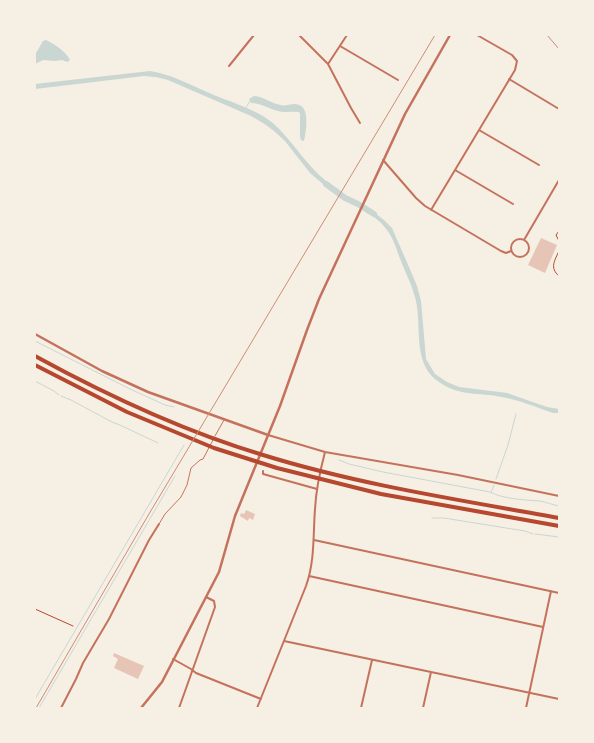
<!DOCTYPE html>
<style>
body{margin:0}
#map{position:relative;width:594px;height:743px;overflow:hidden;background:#f6efe4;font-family:"Fira Sans Condensed",sans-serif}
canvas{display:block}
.frame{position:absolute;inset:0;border:36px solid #f6efe4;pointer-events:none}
</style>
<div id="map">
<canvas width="594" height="743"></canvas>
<div class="frame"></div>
</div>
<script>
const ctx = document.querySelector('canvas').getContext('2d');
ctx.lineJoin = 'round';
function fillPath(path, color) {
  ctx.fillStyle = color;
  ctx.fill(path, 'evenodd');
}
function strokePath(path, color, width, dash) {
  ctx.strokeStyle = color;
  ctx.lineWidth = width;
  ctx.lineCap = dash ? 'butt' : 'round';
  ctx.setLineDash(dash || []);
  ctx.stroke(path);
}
const water = new Path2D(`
 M 46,40 C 55,44 66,52 70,60 L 67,62 L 62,60 L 55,61 L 43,60 L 35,64 L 35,55 L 43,41 Z
 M 150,71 C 170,74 189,84 207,92 C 229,102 258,109 275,125 C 296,145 309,170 333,186 L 330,190 L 310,173 L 285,141 L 274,131 L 263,123 L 251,116 L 168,80 L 156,77 L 144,76 L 35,89 L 35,84 Z
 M 254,96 C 264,97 271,103 280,105 C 286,107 293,102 299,105 C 310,108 306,133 304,141 L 301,140 L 300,137 L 300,114 L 299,112 C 292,111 285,113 278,111 C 269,109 261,103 251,103 L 249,99 Z
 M 368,207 L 385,221 L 392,228 L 409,267 L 417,286 L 421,301 L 426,359 L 435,374 L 447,382 L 459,387 L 507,393 L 547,407 L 559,409 L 559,413 L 553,413 C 536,407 519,400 502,397 C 479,392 460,397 439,382 C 412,364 422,328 416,301 C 413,287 406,274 401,261 C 397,251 394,239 387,230 C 382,223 375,217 367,213 L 366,211 Z`);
const stream = new Path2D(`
 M 245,109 L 250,101
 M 35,341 L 130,389 L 165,405 L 174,407
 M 35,381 L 54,391 L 59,395
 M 61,396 L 71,400 L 112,422 L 120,425 L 158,443
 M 339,460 L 349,464 L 383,472 L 490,492 C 503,499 525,500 540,501 C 546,502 553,505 559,506
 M 496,479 L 508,445 L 516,414
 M 491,493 L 494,485
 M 432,518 L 444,518 L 525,531 L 533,534
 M 535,534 L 559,537
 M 35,699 L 184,445
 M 39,708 L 175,476`);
const river = new Path2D(`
 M 326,184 L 345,198 L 358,204 L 374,214`);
const building = new Path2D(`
 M 541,238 L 557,245 L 545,273 L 528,265 Z
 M 246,510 L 255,514 L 253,520 L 249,518 L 248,521 L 240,516 L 241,513 L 244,514 Z
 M 114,653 L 144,666 L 138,679 L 114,668 L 118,659 L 113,656 Z`);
const path = new Path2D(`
 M 559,231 L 556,235 L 559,241
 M 559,251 C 555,260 549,268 559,276
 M 35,609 L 73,626`);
const service = new Path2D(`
 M 215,436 L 224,420
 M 159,524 L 165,514 L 181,497 L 187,485 L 191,468 L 200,460 L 203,459 L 213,440`);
const minor = new Path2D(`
 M 299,35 L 328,64 L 351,108 L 360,123
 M 340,46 L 398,80
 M 328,64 L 347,35
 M 229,66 L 254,35
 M 509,79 L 559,109
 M 479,130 L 539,165
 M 383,160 L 416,198 L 425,206 L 501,251 L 506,253 L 511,251
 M 455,170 L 513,204
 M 431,210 L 515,70 L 517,61 L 512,55 L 477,35
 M511 248a9 9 0 1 1 18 0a9 9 0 1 1-18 0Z
 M 524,240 L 559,180
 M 268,435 L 325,452 L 458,475 L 559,496
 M 263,471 L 263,474 L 317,489
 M 314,540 L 559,593
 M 309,576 L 543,627
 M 284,641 L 559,699
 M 173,659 L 191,669 L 196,673 L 261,699
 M 61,708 L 76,679 L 83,663 L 109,619 L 149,540 L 159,524
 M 179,708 L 215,607 L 214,601 L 206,597
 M 257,708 L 306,586 C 315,561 313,535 315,509 C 316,490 320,471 325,452
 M 361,708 L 372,660
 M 423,708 L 431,672
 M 526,708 L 551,591`);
const tertiary = new Path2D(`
 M 35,334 L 102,371 L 148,392 L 268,435
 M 141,708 L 162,682 L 219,572 L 235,516 L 280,406 L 307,330 L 319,299 L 405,114 L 450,35`);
const motorway = new Path2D(`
 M 35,356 C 108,396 183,431 263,455 C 360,485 460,500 559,518
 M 35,365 L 127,412 L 214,448 L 277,468 L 381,494 L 559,526`);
const rail = new Path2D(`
 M 547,35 L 559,49
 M 36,708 L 146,519 L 435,35`);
fillPath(water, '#c9d6d2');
strokePath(stream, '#c9d6d2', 1);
strokePath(river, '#c9d6d2', 6);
fillPath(building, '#e6c5b7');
strokePath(path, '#b5482f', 1);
strokePath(service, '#c5725c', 1);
strokePath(minor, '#c5725c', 2);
strokePath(tertiary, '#c5725c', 2.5);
strokePath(motorway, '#b5482f', 4);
strokePath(rail, '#cf8b77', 1);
</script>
